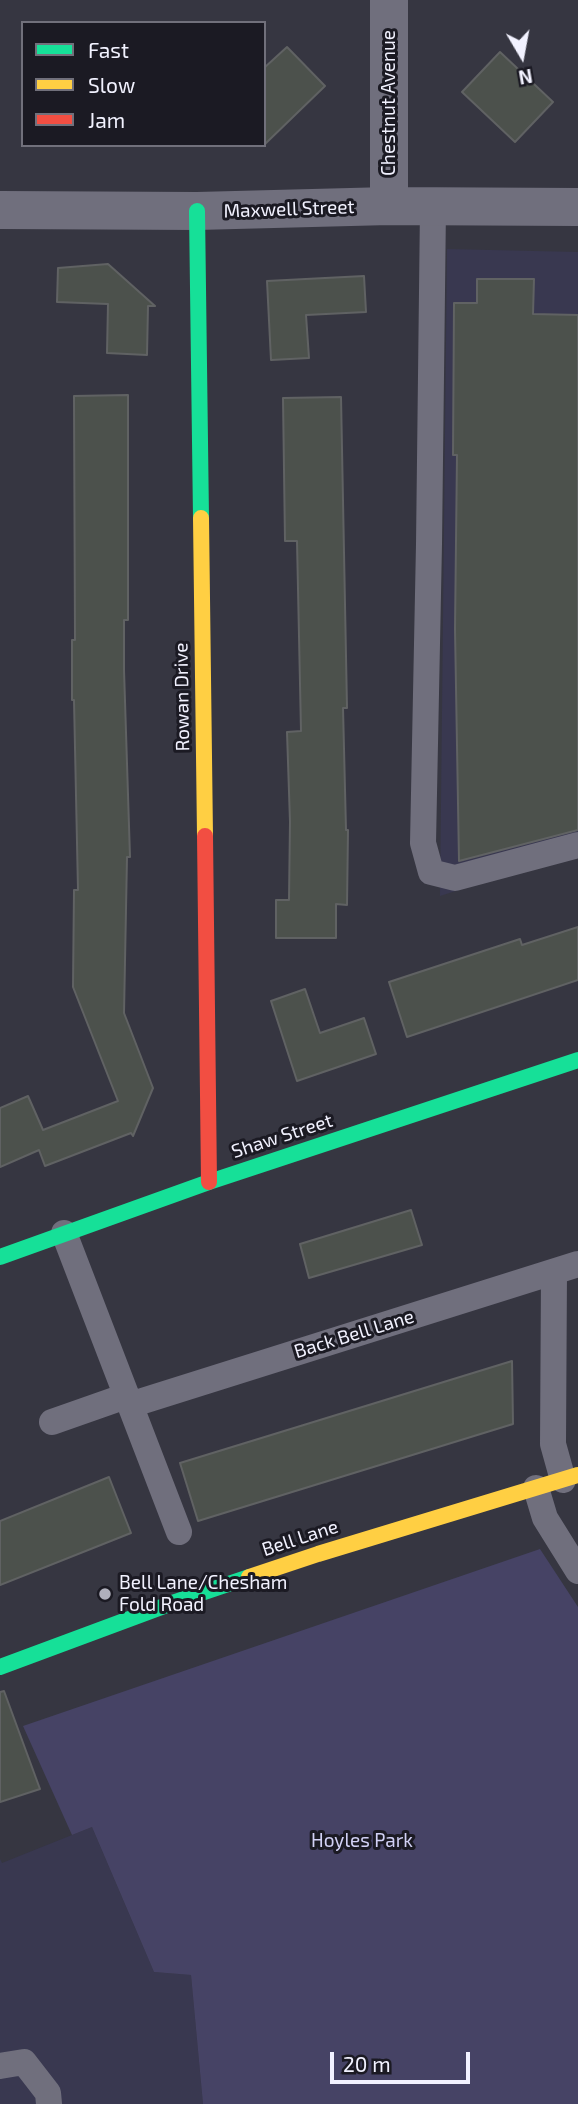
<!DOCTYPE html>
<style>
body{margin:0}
#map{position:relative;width:578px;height:2104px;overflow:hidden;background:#363641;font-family:"Exo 2",sans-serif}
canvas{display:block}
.legend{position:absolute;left:21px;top:21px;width:245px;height:126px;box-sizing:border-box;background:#1b1a23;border:2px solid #71707b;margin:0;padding:9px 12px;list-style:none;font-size:21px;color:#f2f2ff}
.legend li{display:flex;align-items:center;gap:14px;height:35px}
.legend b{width:35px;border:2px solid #71707b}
.north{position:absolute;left:487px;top:21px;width:70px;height:70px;-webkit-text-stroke:5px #1b1a23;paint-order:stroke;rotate:170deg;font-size:19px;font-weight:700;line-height:28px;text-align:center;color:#f2f2ff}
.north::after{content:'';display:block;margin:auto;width:24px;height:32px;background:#f2f2ff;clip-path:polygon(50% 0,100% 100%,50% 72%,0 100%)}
.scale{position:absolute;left:330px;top:2052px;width:140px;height:32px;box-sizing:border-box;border:4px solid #f2f2ff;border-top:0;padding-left:9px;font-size:21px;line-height:24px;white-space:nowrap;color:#f2f2ff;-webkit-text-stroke:5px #1b1a23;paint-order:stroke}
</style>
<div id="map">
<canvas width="578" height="2104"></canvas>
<ul class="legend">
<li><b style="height:9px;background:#16e098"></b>Fast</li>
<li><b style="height:9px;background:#ffcf43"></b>Slow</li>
<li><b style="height:9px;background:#f24e42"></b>Jam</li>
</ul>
<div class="north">N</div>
<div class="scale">20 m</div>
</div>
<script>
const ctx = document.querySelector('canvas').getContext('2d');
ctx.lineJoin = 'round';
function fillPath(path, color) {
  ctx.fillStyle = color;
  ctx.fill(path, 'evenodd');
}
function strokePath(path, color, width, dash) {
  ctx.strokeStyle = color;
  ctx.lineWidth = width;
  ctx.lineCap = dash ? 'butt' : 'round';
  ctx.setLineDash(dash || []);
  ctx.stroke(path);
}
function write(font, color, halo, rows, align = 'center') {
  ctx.font = font + ' "Exo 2",sans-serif';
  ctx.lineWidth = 6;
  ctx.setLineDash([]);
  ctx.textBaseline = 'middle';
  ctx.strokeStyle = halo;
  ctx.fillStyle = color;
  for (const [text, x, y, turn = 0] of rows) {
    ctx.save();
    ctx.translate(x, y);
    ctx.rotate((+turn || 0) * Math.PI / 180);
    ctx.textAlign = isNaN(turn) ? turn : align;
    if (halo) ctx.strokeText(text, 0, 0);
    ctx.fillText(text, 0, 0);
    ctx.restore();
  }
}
const built = new Path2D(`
 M 447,249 L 578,252 L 578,852 L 440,896 Z
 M 92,1827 L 154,1972 L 191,1975 L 203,2104 L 0,2104 L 0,1859 L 2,1863 Z`);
const green = new Path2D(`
 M 540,1549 L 578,1607 L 578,2104 L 203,2104 L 191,1975 L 154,1972 L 92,1827 L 72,1835 L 23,1726 Z`);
const building = new Path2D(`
 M 287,47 L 325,86 L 264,145 L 264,68 Z
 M 500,52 L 553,102 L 515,142 L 462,92 Z
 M 108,264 L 155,306 L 148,306 L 147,355 L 107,353 L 108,304 L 57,302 L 58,268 Z
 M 364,276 L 366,312 L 306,315 L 309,358 L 271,360 L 267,281 Z
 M 477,279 L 534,279 L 533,314 L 578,315 L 578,830 L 459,861 L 455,629 L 457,455 L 453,455 L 454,303 L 477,303 Z
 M 128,395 L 128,620 L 124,620 L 124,670 L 130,857 L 127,857 L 124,1013 L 153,1088 L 133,1136 L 131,1133 L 45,1166 L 39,1150 L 0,1167 L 0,1108 L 28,1096 L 43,1130 L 118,1101 L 73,987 L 74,890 L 78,890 L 74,700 L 72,700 L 72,640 L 75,640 L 74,396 Z
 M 341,397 L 347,708 L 343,708 L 346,830 L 348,830 L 347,905 L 336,904 L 336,938 L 276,938 L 276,900 L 289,900 L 290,822 L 287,732 L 301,731 L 297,541 L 285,541 L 283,398 Z
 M 578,927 L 578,980 L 407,1037 L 389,982 L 520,939 L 522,945 Z
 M 305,989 L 320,1033 L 364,1018 L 376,1054 L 297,1081 L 271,1001 Z
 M 411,1210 L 422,1245 L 309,1278 L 300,1244 Z
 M 512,1361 L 513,1424 L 198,1521 L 180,1463 Z
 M 109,1477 L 131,1533 L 0,1585 L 0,1521 Z
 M 4,1691 L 40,1789 L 0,1802 L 0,1692 Z`);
const lane = new Path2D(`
 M 433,207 L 429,544 L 423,843 L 431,872 L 455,878 L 578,845
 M 64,1233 L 179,1532
 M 554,1272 L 553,1444 L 563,1480
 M 130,1405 L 578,1264
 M 52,1422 L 126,1396
 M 536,1488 L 545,1518 L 578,1571
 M 0,2066 L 24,2062 L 48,2093 L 49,2104`);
const street = new Path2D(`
 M 389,0 L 389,206
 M 0,210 L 197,211 L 389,206 L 578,207`);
const fast = new Path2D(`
 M 197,211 L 201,518
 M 0,1257 L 209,1182 L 578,1060
 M 0,1667 L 175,1602 L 249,1577`);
const slow = new Path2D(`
 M 201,518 L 205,836
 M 249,1577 L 318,1554 L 578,1475`);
const jam = new Path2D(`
 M 205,836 L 209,1182`);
const markers = [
 [105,1594,7,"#b0b0bc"]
];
const streetNames = [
 ["Chestnut Avenue",389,103,-90],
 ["Maxwell Street",289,209,-2],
 ["Rowan Drive",182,697,-91],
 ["Shaw Street",282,1136,-18],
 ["Back Bell Lane",354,1334,-17],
 ["Bell Lane",300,1538,-18]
];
const poiNames = [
 ["Bell Lane/Chesham",119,1583],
 ["Fold Road",119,1605]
];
const parkNames = [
 ["Hoyles Park",362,1841]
];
fillPath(built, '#393850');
fillPath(green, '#464365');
fillPath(building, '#4c514c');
strokePath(building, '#606263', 2);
strokePath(lane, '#706f7d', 26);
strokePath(street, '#706f7d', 38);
strokePath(fast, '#16e098', 16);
strokePath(slow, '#ffcf43', 16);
strokePath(jam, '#f24e42', 16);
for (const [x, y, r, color] of markers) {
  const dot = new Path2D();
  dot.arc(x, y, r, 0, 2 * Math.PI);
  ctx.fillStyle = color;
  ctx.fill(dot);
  strokePath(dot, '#1b1a23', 2.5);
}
write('19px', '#f2f2ff', '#1b1a23', streetNames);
write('19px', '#f2f2ff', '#1b1a23', poiNames, 'left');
write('19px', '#d2d1f5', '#1b1a23', parkNames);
</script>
